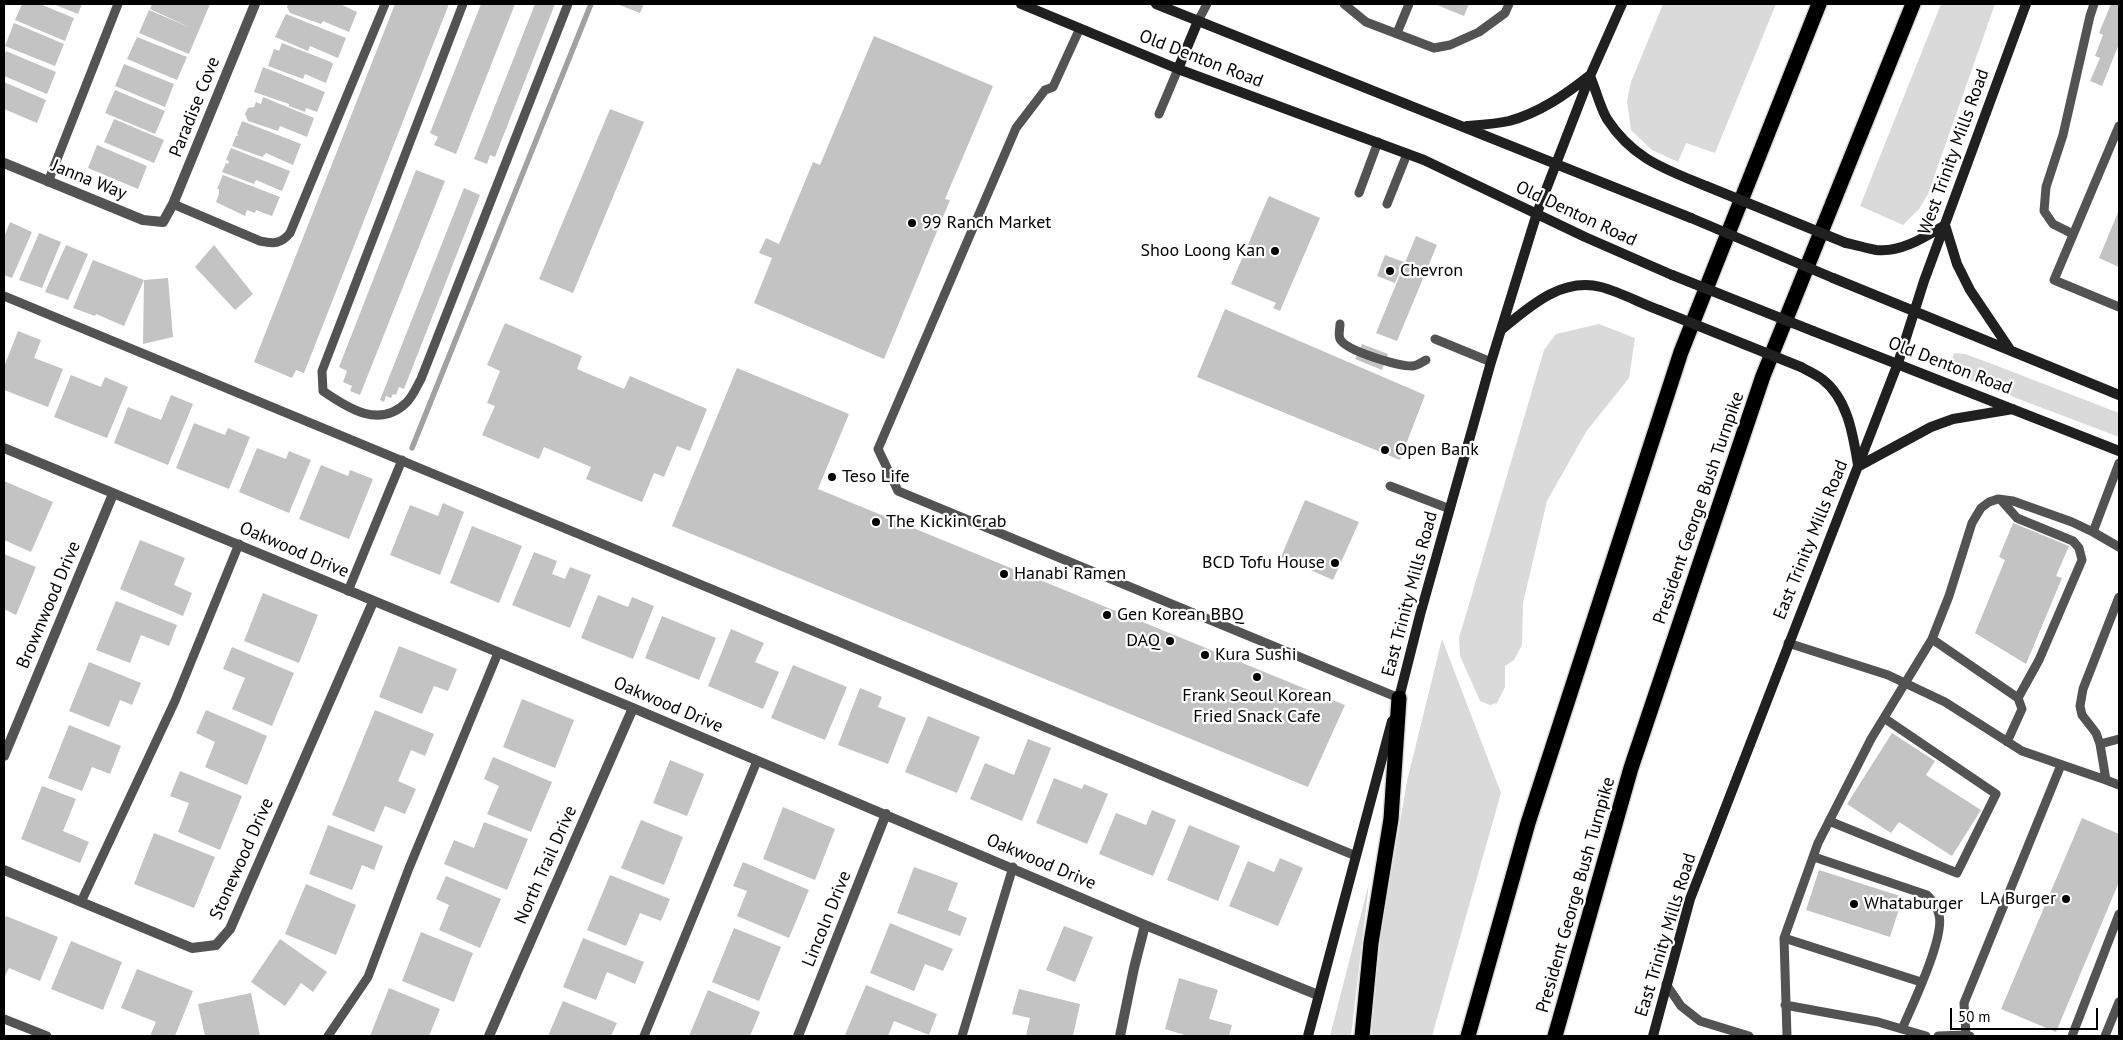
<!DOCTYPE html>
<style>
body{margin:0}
#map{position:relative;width:2123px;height:1040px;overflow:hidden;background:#fff;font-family:"PT Sans",sans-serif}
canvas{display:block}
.frame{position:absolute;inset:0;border:5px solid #000;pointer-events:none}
.scale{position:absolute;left:1950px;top:1008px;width:148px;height:22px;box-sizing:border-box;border:2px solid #000;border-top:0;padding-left:6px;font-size:15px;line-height:18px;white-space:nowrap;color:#000;-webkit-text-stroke:4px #fff;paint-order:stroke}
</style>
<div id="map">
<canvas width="2123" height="1040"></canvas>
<div class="frame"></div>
<div class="scale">50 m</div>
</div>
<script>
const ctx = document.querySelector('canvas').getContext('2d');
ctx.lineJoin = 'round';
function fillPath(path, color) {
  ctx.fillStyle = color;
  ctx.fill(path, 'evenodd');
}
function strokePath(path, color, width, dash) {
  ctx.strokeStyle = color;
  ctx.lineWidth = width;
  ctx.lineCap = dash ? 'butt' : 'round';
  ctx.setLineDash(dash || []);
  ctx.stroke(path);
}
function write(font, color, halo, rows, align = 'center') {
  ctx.font = font + ' "PT Sans",sans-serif';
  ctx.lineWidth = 4.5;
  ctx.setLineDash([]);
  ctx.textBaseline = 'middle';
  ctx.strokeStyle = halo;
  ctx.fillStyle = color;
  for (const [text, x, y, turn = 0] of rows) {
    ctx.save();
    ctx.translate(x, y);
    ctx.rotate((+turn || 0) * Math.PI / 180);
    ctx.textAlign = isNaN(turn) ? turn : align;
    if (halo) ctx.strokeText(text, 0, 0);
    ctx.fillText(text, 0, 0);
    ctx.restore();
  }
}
const green = new Path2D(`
 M 1663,4 L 1776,4 L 1715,153 L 1686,143 L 1678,162 L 1652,150 L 1631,130 L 1627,101 L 1631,82 Z
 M 1941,4 L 1995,4 L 1928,194 L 1919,209 L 1903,225 L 1860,206 Z
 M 1599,324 L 1635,338 L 1629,378 L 1586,432 L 1547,501 L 1523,603 L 1522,645 L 1514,660 L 1505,666 L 1505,687 L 1497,703 L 1490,705 L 1480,701 L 1460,656 L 1459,638 L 1544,350 L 1556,334 Z
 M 1954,353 L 1965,354 L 1987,362 L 2119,413 L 2119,437 L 1958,376 L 1949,369 Z
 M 1442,639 L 1501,793 L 1432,1036 L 1371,1036 L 1381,932 L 1407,781 Z
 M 1369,883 L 1351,1036 L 1330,1036 Z`);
const stream = new Path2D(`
 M 412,448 L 591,4`);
const building = new Path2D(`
 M 22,4 L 40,4 L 74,18 L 65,41 L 15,20 Z
 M 53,4 L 82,4 L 78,14 Z
 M 152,4 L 210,4 L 189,54 L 139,33 L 149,10 L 191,28 L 150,9 Z
 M 288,4 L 340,4 L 357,12 L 349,32 L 323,21 L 321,24 L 290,13 L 287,7 Z
 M 395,4 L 449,4 L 304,373 L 296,370 L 292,378 L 254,362 Z
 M 481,4 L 515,4 L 456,154 L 434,145 L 438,137 L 430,133 Z
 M 535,4 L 555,4 L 495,157 L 490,155 L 487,164 L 474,159 Z
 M 617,4 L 644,4 L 640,13 Z
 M 1438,4 L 1469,4 L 1464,16 L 1437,5 Z
 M 2111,4 L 2119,4 L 2119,44 L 2102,86 L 2090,81 L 2100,58 L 2095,56 L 2103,35 L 2099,33 Z
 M 286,14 L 346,38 L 338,58 L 310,46 L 308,51 L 275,37 Z
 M 14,23 L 64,44 L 55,66 L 5,46 Z
 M 874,36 L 993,86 L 945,199 L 950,200 L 884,359 L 754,303 L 772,258 L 759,253 L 766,238 L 779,244 L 813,162 L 820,165 Z
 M 137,37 L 187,57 L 177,80 L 127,59 Z
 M 282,43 L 331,62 L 333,64 L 326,83 L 305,74 L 303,79 L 268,66 L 274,49 L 279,51 Z
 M 6,51 L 56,72 L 47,94 L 4,76 L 4,57 Z
 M 124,64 L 174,84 L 165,107 L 115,86 Z
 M 263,67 L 325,92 L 317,112 L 306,108 L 305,112 L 289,106 L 289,104 L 254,92 Z
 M 4,82 L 46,100 L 37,123 L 4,109 Z
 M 115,90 L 165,111 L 155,134 L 105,113 Z
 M 263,97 L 314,118 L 307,137 L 280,126 L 278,131 L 248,121 L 245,114 L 248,108 L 254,107 L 256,102 L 261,104 Z
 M 610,109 L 644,122 L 573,293 L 539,279 Z
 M 114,119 L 164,140 L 154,163 L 104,142 Z
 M 242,121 L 301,144 L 293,165 L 266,153 L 262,157 L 232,146 L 236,136 L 239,135 L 237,134 Z
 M 97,145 L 147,166 L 138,189 L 88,168 Z
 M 231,148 L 290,171 L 282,191 L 256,180 L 254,184 L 222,172 L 226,163 L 228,164 L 229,161 L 226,160 Z
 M 416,170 L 445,181 L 360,395 L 350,391 L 352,386 L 343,382 L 347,371 L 339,367 Z
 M 223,175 L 280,197 L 272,216 L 256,210 L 255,213 L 247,210 L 245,216 L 216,202 L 219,194 L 219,189 L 217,189 Z
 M 464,188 L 480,195 L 404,389 L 399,387 L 396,395 L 393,394 L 391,398 L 386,396 L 384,402 L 380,400 Z
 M 1269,196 L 1320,218 L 1280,311 L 1273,308 L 1276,303 L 1231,284 Z
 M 2119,210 L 2119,267 L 2099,258 Z
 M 10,222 L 32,232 L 12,278 L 4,275 L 4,237 Z
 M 39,233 L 61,242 L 42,288 L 19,280 Z
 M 1416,236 L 1437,245 L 1397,341 L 1376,333 Z
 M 66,245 L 88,254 L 68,300 L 45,292 Z
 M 214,245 L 253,294 L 235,310 L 195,267 Z
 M 1385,255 L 1404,262 L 1395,283 L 1377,276 Z
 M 93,260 L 144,280 L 168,278 L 173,337 L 143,344 L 144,280 L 124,326 L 96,314 L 95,316 L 73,308 Z
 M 1225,309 L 1425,395 L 1400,460 L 1197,377 Z
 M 505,323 L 582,356 L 577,369 L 624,389 L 630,376 L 707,409 L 690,451 L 677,446 L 664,477 L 654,473 L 642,502 L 586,479 L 591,467 L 544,447 L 539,459 L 482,435 L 495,406 L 487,403 L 500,371 L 487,365 Z
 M 18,331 L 41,340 L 34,358 L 63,369 L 48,407 L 4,390 L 4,367 Z
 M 1362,344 L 1388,354 L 1382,370 L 1355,359 Z
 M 737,368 L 849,414 L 818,489 L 1345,705 L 1308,787 L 672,526 Z
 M 71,375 L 101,387 L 105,377 L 128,387 L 107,438 L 54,417 Z
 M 171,395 L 193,404 L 168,465 L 114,443 L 128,407 L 161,420 Z
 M 194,423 L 225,435 L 228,428 L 250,437 L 229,489 L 176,468 Z
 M 257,448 L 286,459 L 289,451 L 311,460 L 289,513 L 239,492 Z
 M 321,465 L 348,476 L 350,470 L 373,479 L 349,539 L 299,519 Z
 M 4,481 L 53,502 L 31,552 L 4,540 Z
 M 1305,500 L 1359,522 L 1333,580 L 1281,557 Z
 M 443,503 L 464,512 L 440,575 L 390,555 L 410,505 L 438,516 Z
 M 2013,523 L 2069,546 L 2056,576 L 2062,578 L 2026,664 L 1975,633 L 2005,560 L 1999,557 Z
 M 472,526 L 522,546 L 499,603 L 450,583 Z
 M 140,540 L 185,558 L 174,585 L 192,593 L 183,616 L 120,589 Z
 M 534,552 L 557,561 L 552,574 L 565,579 L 570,567 L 591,575 L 570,628 L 512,605 Z
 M 4,554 L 36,567 L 16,615 L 4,609 Z
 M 263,593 L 318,615 L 299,663 L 244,641 Z
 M 598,595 L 628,607 L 632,597 L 654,606 L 633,659 L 581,638 Z
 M 116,601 L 177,625 L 169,646 L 141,635 L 130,663 L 96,650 Z
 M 662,616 L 716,638 L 699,680 L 645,658 Z
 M 731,629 L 764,643 L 755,662 L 779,672 L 763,709 L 708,686 Z
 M 399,646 L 457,669 L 448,691 L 434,686 L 422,714 L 379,697 Z
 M 232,647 L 294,673 L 272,726 L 232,709 L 245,678 L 223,669 Z
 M 89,662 L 141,683 L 132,705 L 120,700 L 109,727 L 69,711 Z
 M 793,665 L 847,687 L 825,740 L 771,718 Z
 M 860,688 L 882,697 L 878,707 L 906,718 L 888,764 L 838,745 Z
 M 522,699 L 574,720 L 555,768 L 503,747 Z
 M 206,710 L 267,736 L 247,785 L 205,767 L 215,742 L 196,733 Z
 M 375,710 L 434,734 L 425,756 L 411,750 L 398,781 L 416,789 L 405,814 L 385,806 L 374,832 L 332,815 Z
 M 928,716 L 980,737 L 957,793 L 905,772 Z
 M 69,725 L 121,746 L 110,774 L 92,767 L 82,791 L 48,778 Z
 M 1892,733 L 1935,761 L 1926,775 L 1981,810 L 1952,856 L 1899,822 L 1891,833 L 1847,804 Z
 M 1028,739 L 1051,748 L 1022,821 L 970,799 L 985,763 L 1014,775 Z
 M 493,757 L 552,782 L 531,832 L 487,814 L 499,786 L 484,779 Z
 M 670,760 L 704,774 L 687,816 L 653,803 Z
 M 180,771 L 242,796 L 220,850 L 178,832 L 189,803 L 170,796 Z
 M 1054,778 L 1082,789 L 1084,784 L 1108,794 L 1087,844 L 1036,823 Z
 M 42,786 L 76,799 L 63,831 L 89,842 L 80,863 L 21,839 Z
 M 783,807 L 835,829 L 815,880 L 763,859 Z
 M 1152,810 L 1176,820 L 1153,876 L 1099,854 L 1116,813 L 1146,825 Z
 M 2082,818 L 2119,834 L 2119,882 L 2056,1032 L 2001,1009 Z
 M 641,820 L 683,837 L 664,885 L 621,868 Z
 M 484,822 L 528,839 L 507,890 L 444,864 L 454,840 L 474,848 Z
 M 328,825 L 383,846 L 374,870 L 362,865 L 352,890 L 309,874 Z
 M 1189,825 L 1240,846 L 1218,901 L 1167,880 Z
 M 154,833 L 215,857 L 194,908 L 134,884 Z
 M 1280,858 L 1303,868 L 1278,926 L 1229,906 L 1248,861 L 1274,872 Z
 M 743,862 L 809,890 L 789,938 L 737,916 L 747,891 L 733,886 Z
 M 914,867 L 958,883 L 948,910 L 967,918 L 960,936 L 897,913 Z
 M 1819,870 L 1903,897 L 1890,937 L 1806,910 Z
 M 610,875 L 670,899 L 661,921 L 640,913 L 626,946 L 587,930 Z
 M 446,876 L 501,899 L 480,948 L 439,930 L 449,905 L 436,899 Z
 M 306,884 L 356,905 L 336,955 L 285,934 Z
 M 6,916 L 58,937 L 40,981 L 9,968 L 5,976 L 4,976 L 4,920 Z
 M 890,923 L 953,949 L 943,971 L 925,964 L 914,991 L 870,973 Z
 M 1064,926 L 1093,937 L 1075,982 L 1046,970 Z
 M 734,928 L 781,947 L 759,1001 L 712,982 Z
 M 421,932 L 473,953 L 454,1002 L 402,981 Z
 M 583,938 L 644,962 L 635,984 L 607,972 L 596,1000 L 563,987 Z
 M 280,939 L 327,972 L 313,992 L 301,983 L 285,1006 L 251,982 Z
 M 71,941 L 122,962 L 103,1010 L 51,989 Z
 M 137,969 L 193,991 L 175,1036 L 150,1036 L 156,1022 L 121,1008 Z
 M 1179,978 L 1218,990 L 1209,1019 L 1232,1025 L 1229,1036 L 1188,1036 L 1165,1029 Z
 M 866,985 L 937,1014 L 929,1035 L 894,1021 L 888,1036 L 845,1035 Z
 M 389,988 L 440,1009 L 429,1036 L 370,1036 Z
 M 1019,989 L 1080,1004 L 1073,1036 L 1026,1036 L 1030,1018 L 1012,1014 Z
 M 708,990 L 760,1012 L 750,1036 L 689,1036 Z
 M 251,993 L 260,1036 L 205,1036 L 198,1004 Z
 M 563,1001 L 617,1023 L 611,1036 L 548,1036 Z`);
const lane = new Path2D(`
 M 463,4 L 322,371 L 323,391 C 349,409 380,429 407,402 C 413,396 417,386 421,379 L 568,4
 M 1344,4 L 1366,22 L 1434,48 L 1450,45 L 1479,32 L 1505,13 L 1509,4
 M 1198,21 L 1207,4
 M 1080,28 L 1053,87 L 1045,90 L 1016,128 L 878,449 L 898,491 L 1399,698
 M 1397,33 L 1409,4
 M 1159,114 L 1178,69
 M 2119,126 L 2054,280 L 2119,307
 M 48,182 L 118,4
 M 1359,193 L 1378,142
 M 173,204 L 260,241 C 274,244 281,244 290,233 L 385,4
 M 1387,204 L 1407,154
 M 2073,234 L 2053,224 L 2044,211 L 2046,187 L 2063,135 L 2090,16 L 2094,4
 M 4,296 L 1356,856
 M 1340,324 C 1340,329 1338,335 1340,339 C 1346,351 1398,366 1412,366 C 1417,366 1422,362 1426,360
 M 1435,339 L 1491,362
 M 2119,463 L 2093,532 L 2119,547
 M 1390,486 L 1450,509
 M 2001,500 L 2017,518 L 2073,541 L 2079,548 L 2082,560 L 2039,660 L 2018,698
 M 348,591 L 402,460
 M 2119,597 L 2083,689 L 2080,706 L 2082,715 L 2096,733 L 2100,744 L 2106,780 L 2119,785
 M 1932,639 L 2018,698 L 2022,709 L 2007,742
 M 1788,643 L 1888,675 L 1945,702 L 2022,751 L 2106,780
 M 2100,744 L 2119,739
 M 1829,821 L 1957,873 L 1996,794 L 1884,718
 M 1814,857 L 1927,895 C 1933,901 1937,906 1939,915 C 1945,937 1912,1006 1902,1029
 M 81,902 L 175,701 L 239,544
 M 1784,938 L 1921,982
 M 1666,984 L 1681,1006 L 1700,1021 L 1749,1036
 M 1785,1005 L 1878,1022 L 1926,1036
 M 4,1019 L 47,1036
 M 1966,1035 L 1964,1003 L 2061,765
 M 328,1036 L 368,977 L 409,868 L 498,653
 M 644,1036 L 757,761
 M 962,1036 L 1013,867
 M 1787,1036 L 1784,938 L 1818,843 L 1871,739 L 1932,639 L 1949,596 L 1972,523 L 1981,508 L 1989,502 L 1998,499 L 2013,501 L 2072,522 L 2093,532
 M 1938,1036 L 1966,1035 L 1970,1036
 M 2072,1036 L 2119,914
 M 2105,1036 L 2119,1002`);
const street = new Path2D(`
 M 4,163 L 143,220 L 163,222 L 173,204 L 255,4
 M 4,448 L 633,708 L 1145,925 L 1318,995
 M 4,756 L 113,494
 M 4,870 L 192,948 L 216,945 L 230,929 L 373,602
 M 489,1036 L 633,708
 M 798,1036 L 886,814
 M 1120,1036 L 1134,968 L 1145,925`);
const secondary = new Path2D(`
 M 1021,4 L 1178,69 L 1424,160 L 1585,237 L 1672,275
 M 1156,4 L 1691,218
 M 1178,69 L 1198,21
 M 1590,76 C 1596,90 1600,107 1607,119 C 1633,159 1665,169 1706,186
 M 1467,126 C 1480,125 1496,124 1509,121 C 1539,113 1565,95 1589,76
 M 1945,225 L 1957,264 L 1970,290 L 2011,351
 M 1846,243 C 1856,245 1866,248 1876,250 C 1901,253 1925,237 1945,225
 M 1833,278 L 2119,395
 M 1501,330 C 1529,307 1561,277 1601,287 C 1620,292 1640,303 1659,310
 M 1813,331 L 2119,451
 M 1801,367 C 1808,371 1815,374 1822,379 C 1848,399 1853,435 1858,465
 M 1859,466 L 1931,427 L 1953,419 L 2013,409
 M 1398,702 L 1420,615 L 1491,362 L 1537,213 L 1590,76 L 1622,4
 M 1308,1036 L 1392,721
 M 1653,1036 L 1690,899 L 1898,363 L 1924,281 L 2026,4`);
const highway = new Path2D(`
 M 1362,1036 L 1371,943 L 1391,819 L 1399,698
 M 1468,1036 L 1528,823 L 1681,352 L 1819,4
 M 1555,1036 L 1631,768 L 1763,376 L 1913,4`);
const secondaryBridge = new Path2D(`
 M 1706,186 L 1846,243
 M 1691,218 L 1833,278
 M 1672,275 L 1813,331
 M 1659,310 L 1801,367`);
const markers = [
 [912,223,5,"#000"],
 [1275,251,5,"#000"],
 [1390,271,5,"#000"],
 [1385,450,5,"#000"],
 [832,477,5,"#000"],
 [876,522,5,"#000"],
 [1335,563,5,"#000"],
 [1004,574,5,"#000"],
 [1107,615,5,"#000"],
 [1170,641,5,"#000"],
 [1205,655,5,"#000"],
 [1257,677,5,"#000"],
 [2066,899,5,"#000"],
 [1854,904,5,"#000"]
];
const streetNames = [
 ["Old Denton Road",1201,59,21],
 ["Paradise Cove",195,107,-68],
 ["West Trinity Mills Road",1954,152,-70],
 ["Janna Way",89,180,22],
 ["Old Denton Road",1576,214,25],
 ["Old Denton Road",1950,366,21],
 ["President George Bush Turnpike",1699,508,-71],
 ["East Trinity Mills Road",1811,540,-68],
 ["Oakwood Drive",294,550,23],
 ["East Trinity Mills Road",1410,594,-75],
 ["Brownwood Drive",49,605,-67],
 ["Oakwood Drive",668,705,23],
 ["Stonewood Drive",242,859,-66],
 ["Oakwood Drive",1041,862,23],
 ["North Trail Drive",546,865,-66],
 ["President George Bush Turnpike",1576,895,-74],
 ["Lincoln Drive",827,919,-68],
 ["East Trinity Mills Road",1666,935,-73]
];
const poiNames = [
 ["99 Ranch Market",922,223],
 ["Shoo Loong Kan",1265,251,"right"],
 ["Chevron",1400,271],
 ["Open Bank",1395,450],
 ["Teso Life",842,477],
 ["The Kickin Crab",886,522],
 ["BCD Tofu House",1325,563,"right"],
 ["Hanabi Ramen",1014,574],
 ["Gen Korean BBQ",1117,615],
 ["DAQ",1160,641,"right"],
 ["Kura Sushi",1215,655],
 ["Frank Seoul Korean",1257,696,"center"],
 ["Fried Snack Cafe",1257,717,"center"],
 ["LA Burger",2056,899,"right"],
 ["Whataburger",1864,904]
];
fillPath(green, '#dadada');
strokePath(stream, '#a1a1a1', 5.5);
fillPath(building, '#c3c3c3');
strokePath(highway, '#dbdbdb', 18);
strokePath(lane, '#535353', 9);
strokePath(street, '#535353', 10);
strokePath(secondary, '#202020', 10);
strokePath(highway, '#000', 15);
strokePath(secondaryBridge, '#202020', 10);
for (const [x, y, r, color] of markers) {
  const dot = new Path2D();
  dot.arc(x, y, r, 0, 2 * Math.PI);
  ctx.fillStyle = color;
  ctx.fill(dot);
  strokePath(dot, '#fff', 2);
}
write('18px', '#000', '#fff', streetNames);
write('18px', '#000', '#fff', poiNames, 'left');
</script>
